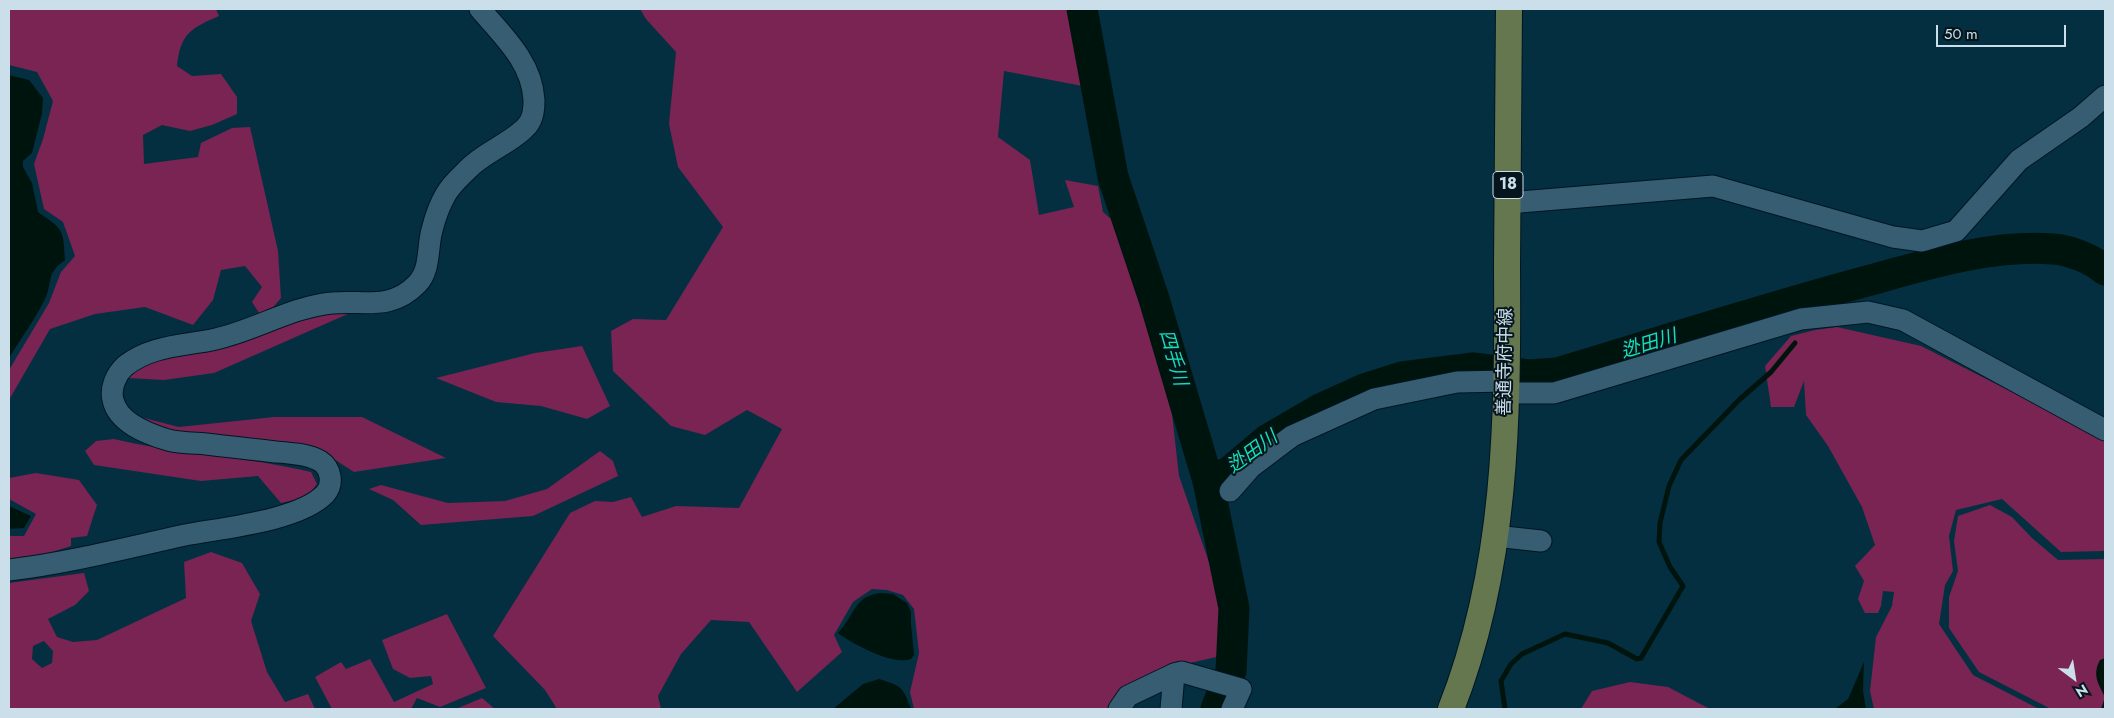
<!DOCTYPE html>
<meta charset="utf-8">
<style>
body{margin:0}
#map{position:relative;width:2114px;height:718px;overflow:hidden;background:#042f41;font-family:Jost,sans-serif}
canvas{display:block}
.frame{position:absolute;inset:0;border:10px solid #cadfea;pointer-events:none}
.north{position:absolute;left:2049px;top:653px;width:50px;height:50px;-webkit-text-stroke:4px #06151d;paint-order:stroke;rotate:149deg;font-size:14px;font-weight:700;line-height:20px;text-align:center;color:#cadfea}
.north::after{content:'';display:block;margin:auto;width:18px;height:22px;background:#cadfea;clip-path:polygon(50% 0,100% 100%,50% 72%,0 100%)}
.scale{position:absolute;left:1936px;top:25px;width:130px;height:22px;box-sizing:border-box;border:2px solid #cadfea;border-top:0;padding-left:6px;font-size:15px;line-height:18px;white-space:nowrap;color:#cadfea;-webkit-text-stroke:4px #06151d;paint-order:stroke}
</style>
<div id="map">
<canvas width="2114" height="718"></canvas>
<div class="frame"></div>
<div class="north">N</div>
<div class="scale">50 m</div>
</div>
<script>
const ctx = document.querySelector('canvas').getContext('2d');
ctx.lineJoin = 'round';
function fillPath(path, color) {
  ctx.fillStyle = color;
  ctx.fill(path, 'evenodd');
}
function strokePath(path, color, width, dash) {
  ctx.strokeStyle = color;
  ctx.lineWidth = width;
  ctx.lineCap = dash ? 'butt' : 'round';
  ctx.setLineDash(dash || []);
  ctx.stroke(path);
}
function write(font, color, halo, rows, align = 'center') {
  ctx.font = font + ' Jost,"Noto Sans JP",sans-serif';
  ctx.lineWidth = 4;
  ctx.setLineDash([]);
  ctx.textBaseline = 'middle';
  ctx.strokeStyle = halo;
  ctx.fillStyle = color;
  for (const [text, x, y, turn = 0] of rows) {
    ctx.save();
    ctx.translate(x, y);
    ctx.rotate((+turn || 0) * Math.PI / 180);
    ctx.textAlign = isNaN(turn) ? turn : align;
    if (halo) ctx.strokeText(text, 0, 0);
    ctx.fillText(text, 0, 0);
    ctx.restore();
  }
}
const green = new Path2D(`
 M 9,9 L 216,9 L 219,16 C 191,28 180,34 177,66 L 192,76 L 221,74 L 237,97 L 237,114 L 212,125 L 190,131 L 162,125 L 143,135 L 144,164 L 198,157 L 201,143 L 232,128 L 250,127 L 278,251 L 281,298 L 270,311 L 259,313 L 252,302 L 262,287 L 245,266 L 221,270 L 213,300 L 193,325 L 145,307 L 95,314 L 50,329 L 9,400 L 9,370 L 49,303 L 61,272 L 75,256 L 63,222 L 44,209 L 34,164 L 43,139 L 53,101 L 37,72 L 9,65 Z
 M 640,9 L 1075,9 L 1077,44 L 1093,88 L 1004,71 L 998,137 L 1030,160 L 1039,215 L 1074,207 L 1065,180 L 1098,186 L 1103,212 L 1118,225 L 1172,414 L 1179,476 L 1225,608 L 1225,655 L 1190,663 L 1121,691 L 1109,709 L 914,709 L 910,692 L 919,653 L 914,609 L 903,595 L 887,590 L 872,589 L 853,602 L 834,635 L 842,652 L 797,692 L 749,622 L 711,620 L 681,654 L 658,696 L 661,709 L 557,709 L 545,690 L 493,636 L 570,513 L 595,501 L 613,502 L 631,497 L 642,517 L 676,506 L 739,508 L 782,429 L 747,410 L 705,435 L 671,426 L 613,371 L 611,331 L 633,319 L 666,320 L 723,227 L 678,167 L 669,124 L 676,52 L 646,19 Z
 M 318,313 L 350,313 L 214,373 L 164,380 L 128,378 L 128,373 L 150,360 Z
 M 1837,327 L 1921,346 L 2105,439 L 2105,551 L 2061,552 L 2002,499 L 1956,510 L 1949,536 L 1953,571 L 1945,585 L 1939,624 L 1973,675 L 2039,709 L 1874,709 L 1870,691 L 1876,637 L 1892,606 L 1894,592 L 1883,591 L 1881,606 L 1878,613 L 1865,613 L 1858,599 L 1864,581 L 1855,566 L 1875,545 L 1862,507 L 1828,446 L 1806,415 L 1804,381 L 1794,407 L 1771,407 L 1765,366 L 1791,336 L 1815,330 Z
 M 582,346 L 610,406 L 587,419 L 541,406 L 496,402 L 436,378 L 535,353 Z
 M 140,417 L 179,427 L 274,417 L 362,417 L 446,458 L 354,472 L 315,447 L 246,441 L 158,428 Z
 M 114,439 C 179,455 246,456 311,472 L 317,484 L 307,497 L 281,503 L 258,476 L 201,481 L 94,465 L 85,451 L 96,441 Z
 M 600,451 L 613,461 L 618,476 L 533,516 L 421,525 L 393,500 L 369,489 L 381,485 L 448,503 L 505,501 L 547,489 Z
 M 36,473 L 79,480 L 97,505 L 87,536 L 71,538 L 71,546 L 43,555 L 9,559 L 9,536 L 24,536 L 36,514 L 9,499 L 9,478 Z
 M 1990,505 L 2012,517 L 2032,538 L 2058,560 L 2105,559 L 2105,709 L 2051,709 L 1979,672 L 1949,628 L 1949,597 L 1958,571 L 1954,541 L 1958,516 Z
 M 211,552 L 242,563 L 260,594 L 251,621 L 267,672 L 285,702 L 308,694 L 315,709 L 9,709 L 9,583 L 84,573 L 89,591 L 75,605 L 48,619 L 57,637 L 73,642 L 97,640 L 186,598 L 184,562 ZM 44,641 L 53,651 L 52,663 L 42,668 L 32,659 L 33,646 Z
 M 447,614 L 486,688 L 440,707 L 417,698 L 411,709 L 332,709 L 315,677 L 341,662 L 346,669 L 370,659 L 394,702 L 433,684 L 431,676 L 410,678 L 393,669 L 382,640 Z
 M 1630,682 L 1668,687 L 1710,709 L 1581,709 L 1592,691 Z
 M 482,698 L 495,709 L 456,709 Z`);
const water = new Path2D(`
 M 9,75 L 29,80 L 43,98 L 42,113 L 32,153 L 23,161 L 23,167 L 32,183 L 38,212 C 64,230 63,229 65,260 C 46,274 53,279 46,297 C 36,318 21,338 9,358 Z
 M 9,506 L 31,516 L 24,528 L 9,529 Z
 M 882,593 L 893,594 L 907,603 L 911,612 L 911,624 L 914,655 L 911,659 C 894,666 852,644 838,633 C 855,615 854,595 882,593 Z
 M 2105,658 L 2105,709 L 2101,709 L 2105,697 C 2098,683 2092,675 2100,660 Z
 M 1864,662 L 1863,691 L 1866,709 L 1835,709 L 1848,699 Z
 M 879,679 C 902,686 903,687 911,709 L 833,709 L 863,684 Z`);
const stream = new Path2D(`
 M 1796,301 L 1799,310
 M 1505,709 L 1501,681 L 1511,664 L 1522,654 L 1565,634 L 1608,643 L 1637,659 L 1641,658 L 1683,586 L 1670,567 L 1659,542 L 1660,523 L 1669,486 L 1681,460 L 1739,400 L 1771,372 L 1795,343`);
const river = new Path2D(`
 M 1082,9 L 1113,177 L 1154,299 L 1208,481 L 1234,608 L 1231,671 L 1216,709
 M 1208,481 L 1229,472 L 1267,440 L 1322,408 L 1364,389 L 1402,377 L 1473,368 L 1529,375 L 1557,373 C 1660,342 1763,309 1867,281 C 1925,265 1992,244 2053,249 C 2070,250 2092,259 2105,270`);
const minor = new Path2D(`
 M 1508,203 L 1713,186 L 1893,237 L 1922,241 L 1956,231 L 2019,160 L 2081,117 L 2105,96
 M 1507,393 L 1554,393 L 1801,319 L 1868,312 L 1903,320 L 2105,430
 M 1230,491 L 1251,467 L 1292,436 L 1374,399 L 1457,382 L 1507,381
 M 1495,536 L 1541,541
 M 9,570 C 68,563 126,548 185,535 C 221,528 299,521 325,494 C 334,484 331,468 320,461 C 308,454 290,453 276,452 C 253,449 229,447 206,444 C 194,443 180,443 168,440 C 148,434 118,423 113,400 C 110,388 116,374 125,366 C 151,345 185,346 216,339 C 256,330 291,307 332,303 C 363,300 391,311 417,284 C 431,270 427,247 432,230 C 435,218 440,204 446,194 C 451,185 460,177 467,170 C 483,153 507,145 524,129 C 533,121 534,111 534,100 C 532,62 503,36 480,9
 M 1119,709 L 1128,696 L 1174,674
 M 1171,709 L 1174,674 L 1182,672 L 1241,689 L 1232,709`);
const major = new Path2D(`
 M 1451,709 C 1507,567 1508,417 1507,266 C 1507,180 1509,94 1509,9`);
const shields = [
 [1508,185,30]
];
const shieldNames = [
 ["18",1508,185]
];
const streetNames = [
 ["善通寺府中線",1506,362,-89]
];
const waterNames = [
 ["迯田川",1649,345,-17],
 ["四手川",1172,358,74],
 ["迯田川",1253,453,-36]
];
fillPath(green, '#792452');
fillPath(water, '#00140e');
strokePath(stream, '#00140e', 5);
strokePath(river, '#00140e', 31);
strokePath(minor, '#001623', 23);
strokePath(major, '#001623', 28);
strokePath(minor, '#365d71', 21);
strokePath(major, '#65774f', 26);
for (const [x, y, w] of shields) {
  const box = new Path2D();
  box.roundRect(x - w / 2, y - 13.5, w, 27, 4);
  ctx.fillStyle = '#06151d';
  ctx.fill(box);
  strokePath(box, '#cadfea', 1);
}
write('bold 16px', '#cadfea', null, shieldNames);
write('18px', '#cadfea', '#06151d', streetNames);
write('italic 19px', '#13e0b3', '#06151d', waterNames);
</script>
